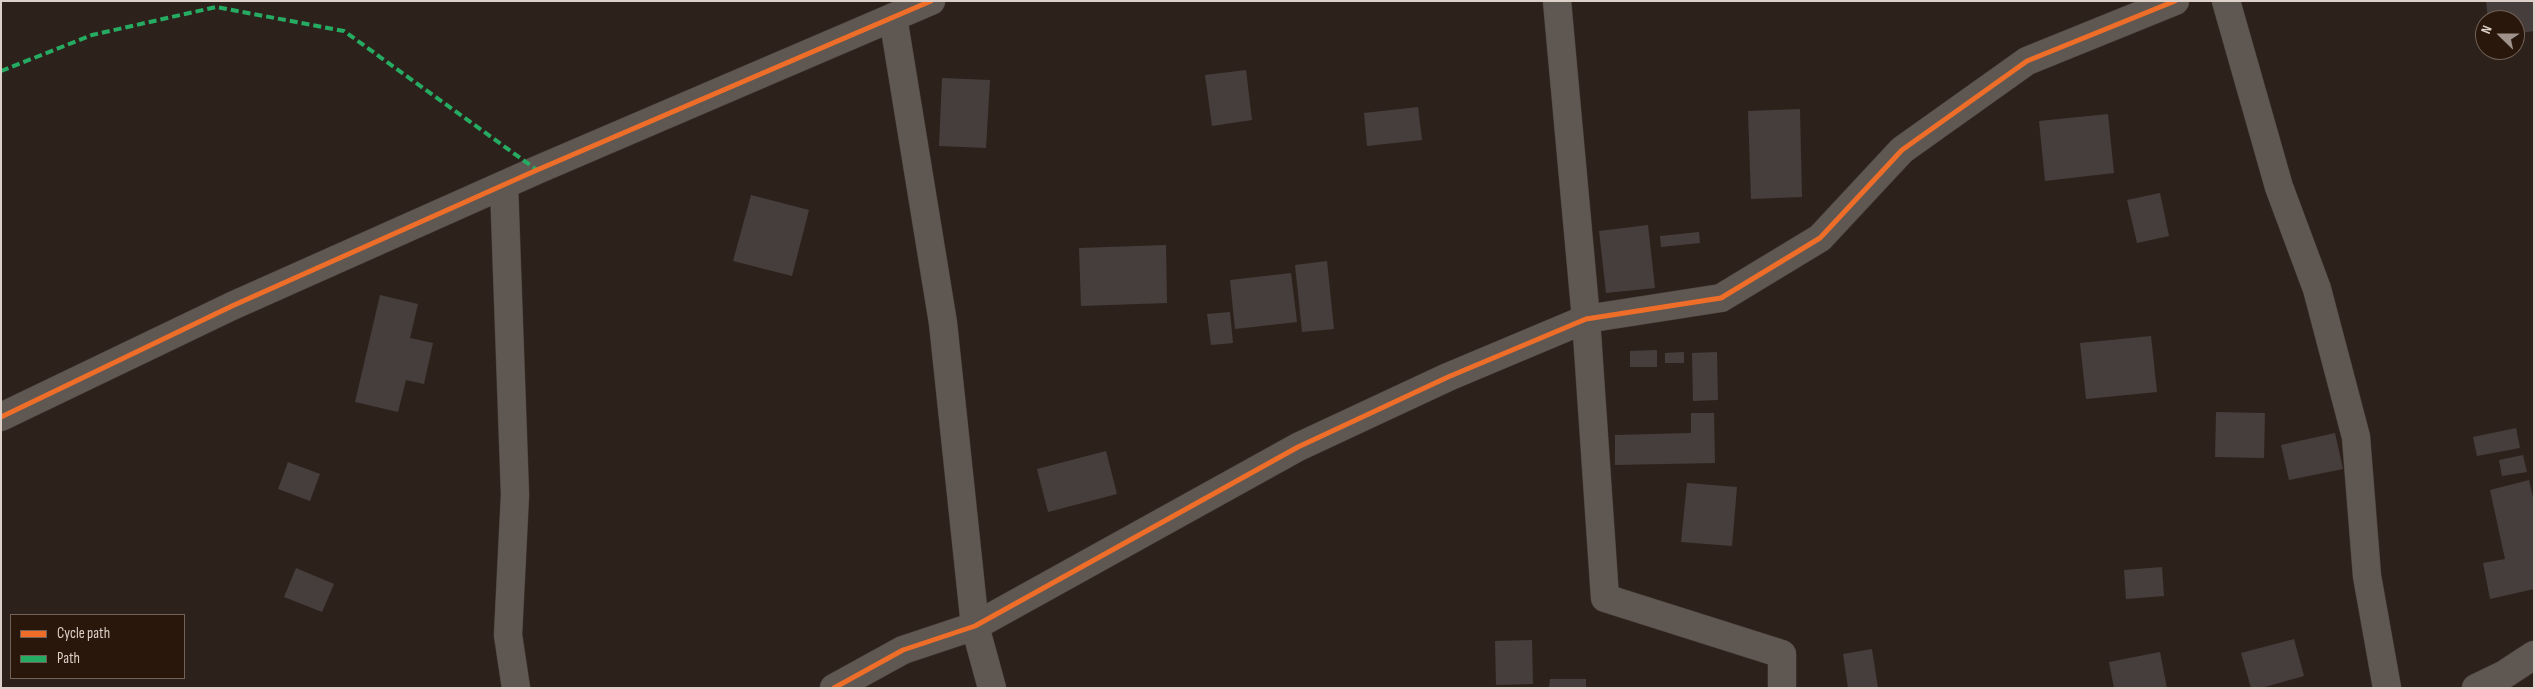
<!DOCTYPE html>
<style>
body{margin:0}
#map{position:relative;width:2535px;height:689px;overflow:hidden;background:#2d221b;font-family:"Sofia Sans Condensed",sans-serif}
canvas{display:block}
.frame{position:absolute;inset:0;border:2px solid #ddd0c8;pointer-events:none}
.legend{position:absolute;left:10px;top:614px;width:175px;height:65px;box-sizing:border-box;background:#29170b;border:1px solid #716157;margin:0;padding:6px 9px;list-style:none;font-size:15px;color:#ddd0c8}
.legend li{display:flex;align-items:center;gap:10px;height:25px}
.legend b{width:25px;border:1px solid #716157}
.north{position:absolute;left:2475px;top:10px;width:50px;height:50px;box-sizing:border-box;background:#29170b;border:1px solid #716157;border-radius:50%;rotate:292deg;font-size:14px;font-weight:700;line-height:20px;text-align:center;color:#ddd0c8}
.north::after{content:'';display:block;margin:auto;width:18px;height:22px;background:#9f938b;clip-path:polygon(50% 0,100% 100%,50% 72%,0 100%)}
</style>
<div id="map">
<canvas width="2535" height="689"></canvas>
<div class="frame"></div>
<ul class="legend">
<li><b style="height:6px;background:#ee6e29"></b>Cycle path</li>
<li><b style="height:6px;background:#26ab63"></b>Path</li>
</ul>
<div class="north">N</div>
</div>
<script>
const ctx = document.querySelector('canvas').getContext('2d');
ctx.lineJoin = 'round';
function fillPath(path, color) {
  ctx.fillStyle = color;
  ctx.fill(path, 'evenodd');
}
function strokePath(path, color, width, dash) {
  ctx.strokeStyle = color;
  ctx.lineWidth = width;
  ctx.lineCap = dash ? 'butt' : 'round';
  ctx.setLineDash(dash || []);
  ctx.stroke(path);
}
const building = new Path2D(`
 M 2486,1 L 2534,1 L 2534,31 L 2515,34 L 2515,20 L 2488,20 Z
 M 1246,70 L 1252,120 L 1212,126 L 1205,75 Z
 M 942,78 L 990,80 L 986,148 L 939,146 Z
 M 1418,107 L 1422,140 L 1367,146 L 1364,113 Z
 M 1800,109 L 1802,197 L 1751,199 L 1748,111 Z
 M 2108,114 L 2114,173 L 2045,181 L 2039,121 Z
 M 2160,193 L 2169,236 L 2137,243 L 2127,200 Z
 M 751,195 L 809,210 L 792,276 L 733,261 Z
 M 1648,225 L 1655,288 L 1606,293 L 1599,231 Z
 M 1699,232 L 1700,243 L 1661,247 L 1660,236 Z
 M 1166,245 L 1167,303 L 1081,306 L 1079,248 Z
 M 1327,261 L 1334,329 L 1302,332 L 1295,265 Z
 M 1291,273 L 1297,322 L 1235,329 L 1230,280 Z
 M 380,295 L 418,304 L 410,338 L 433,343 L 424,384 L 406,380 L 398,412 L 355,402 Z
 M 1230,312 L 1233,343 L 1211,345 L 1207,314 Z
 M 2151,336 L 2157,392 L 2086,399 L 2080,343 Z
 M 1657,350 L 1657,367 L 1630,367 L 1630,351 Z
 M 1684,352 L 1684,363 L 1665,363 L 1665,353 Z
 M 1717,352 L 1718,400 L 1693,401 L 1692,353 Z
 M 2216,412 L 2265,413 L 2264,458 L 2215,457 Z
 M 1691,413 L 1714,413 L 1715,463 L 1615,465 L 1615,435 L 1691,433 Z
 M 2516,428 L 2520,448 L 2477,456 L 2473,437 Z
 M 2335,433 L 2343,469 L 2289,480 L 2281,445 Z
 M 1106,451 L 1117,494 L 1048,512 L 1037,469 Z
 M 2523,455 L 2527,472 L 2502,476 L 2499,460 Z
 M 288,462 L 320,474 L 310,501 L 278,489 Z
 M 2529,480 L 2534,502 L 2534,589 L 2490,599 L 2483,563 L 2505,559 L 2490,490 Z
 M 1687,483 L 1737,487 L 1732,546 L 1681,542 Z
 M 2162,567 L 2164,596 L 2126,599 L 2124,570 Z
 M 296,568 L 334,584 L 322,612 L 284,597 Z
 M 2294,639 L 2304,676 L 2261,688 L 2251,688 L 2241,653 Z
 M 1532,640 L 1533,684 L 1496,685 L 1495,641 Z
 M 1872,649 L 1878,688 L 1848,688 L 1843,654 Z
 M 2160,652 L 2167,688 L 2114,688 L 2109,662 Z
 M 1550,679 L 1586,679 L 1586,688 L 1549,688 Z`);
const street = new Path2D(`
 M 1557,1 L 1586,319 L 1605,598 L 1782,654 L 1782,688
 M 2226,1 L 2279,187 L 2317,289 L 2356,437 L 2367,576 L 2387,688
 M 893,17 L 943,323 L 975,626 L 992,688
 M 504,185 L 515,495 L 508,635 L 516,688
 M 1,417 L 232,306 L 537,170 L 931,1
 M 834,688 L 903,650 L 975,626 L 1298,447 L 1448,377 L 1586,319 L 1721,298 L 1820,238 L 1902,150 L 2027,61 L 2175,1
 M 2476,688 L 2505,674 L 2534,655`);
const quiet = new Path2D(`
 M 1,71 L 92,35 L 216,7 L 344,31 L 537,170`);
const cycleway = new Path2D(`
 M 1,417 L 232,306 L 537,170 L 931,1
 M 834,688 L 903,650 L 975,626 L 1298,447 L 1448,377 L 1586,319 L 1721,298 L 1820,238 L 1902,150 L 2027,61 L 2175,1`);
fillPath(building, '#463e3c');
strokePath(street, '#493f39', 29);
strokePath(street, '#5f5852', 28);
strokePath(quiet, '#26ab63', 4, [8, 4]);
strokePath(cycleway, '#ee6e29', 5);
</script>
